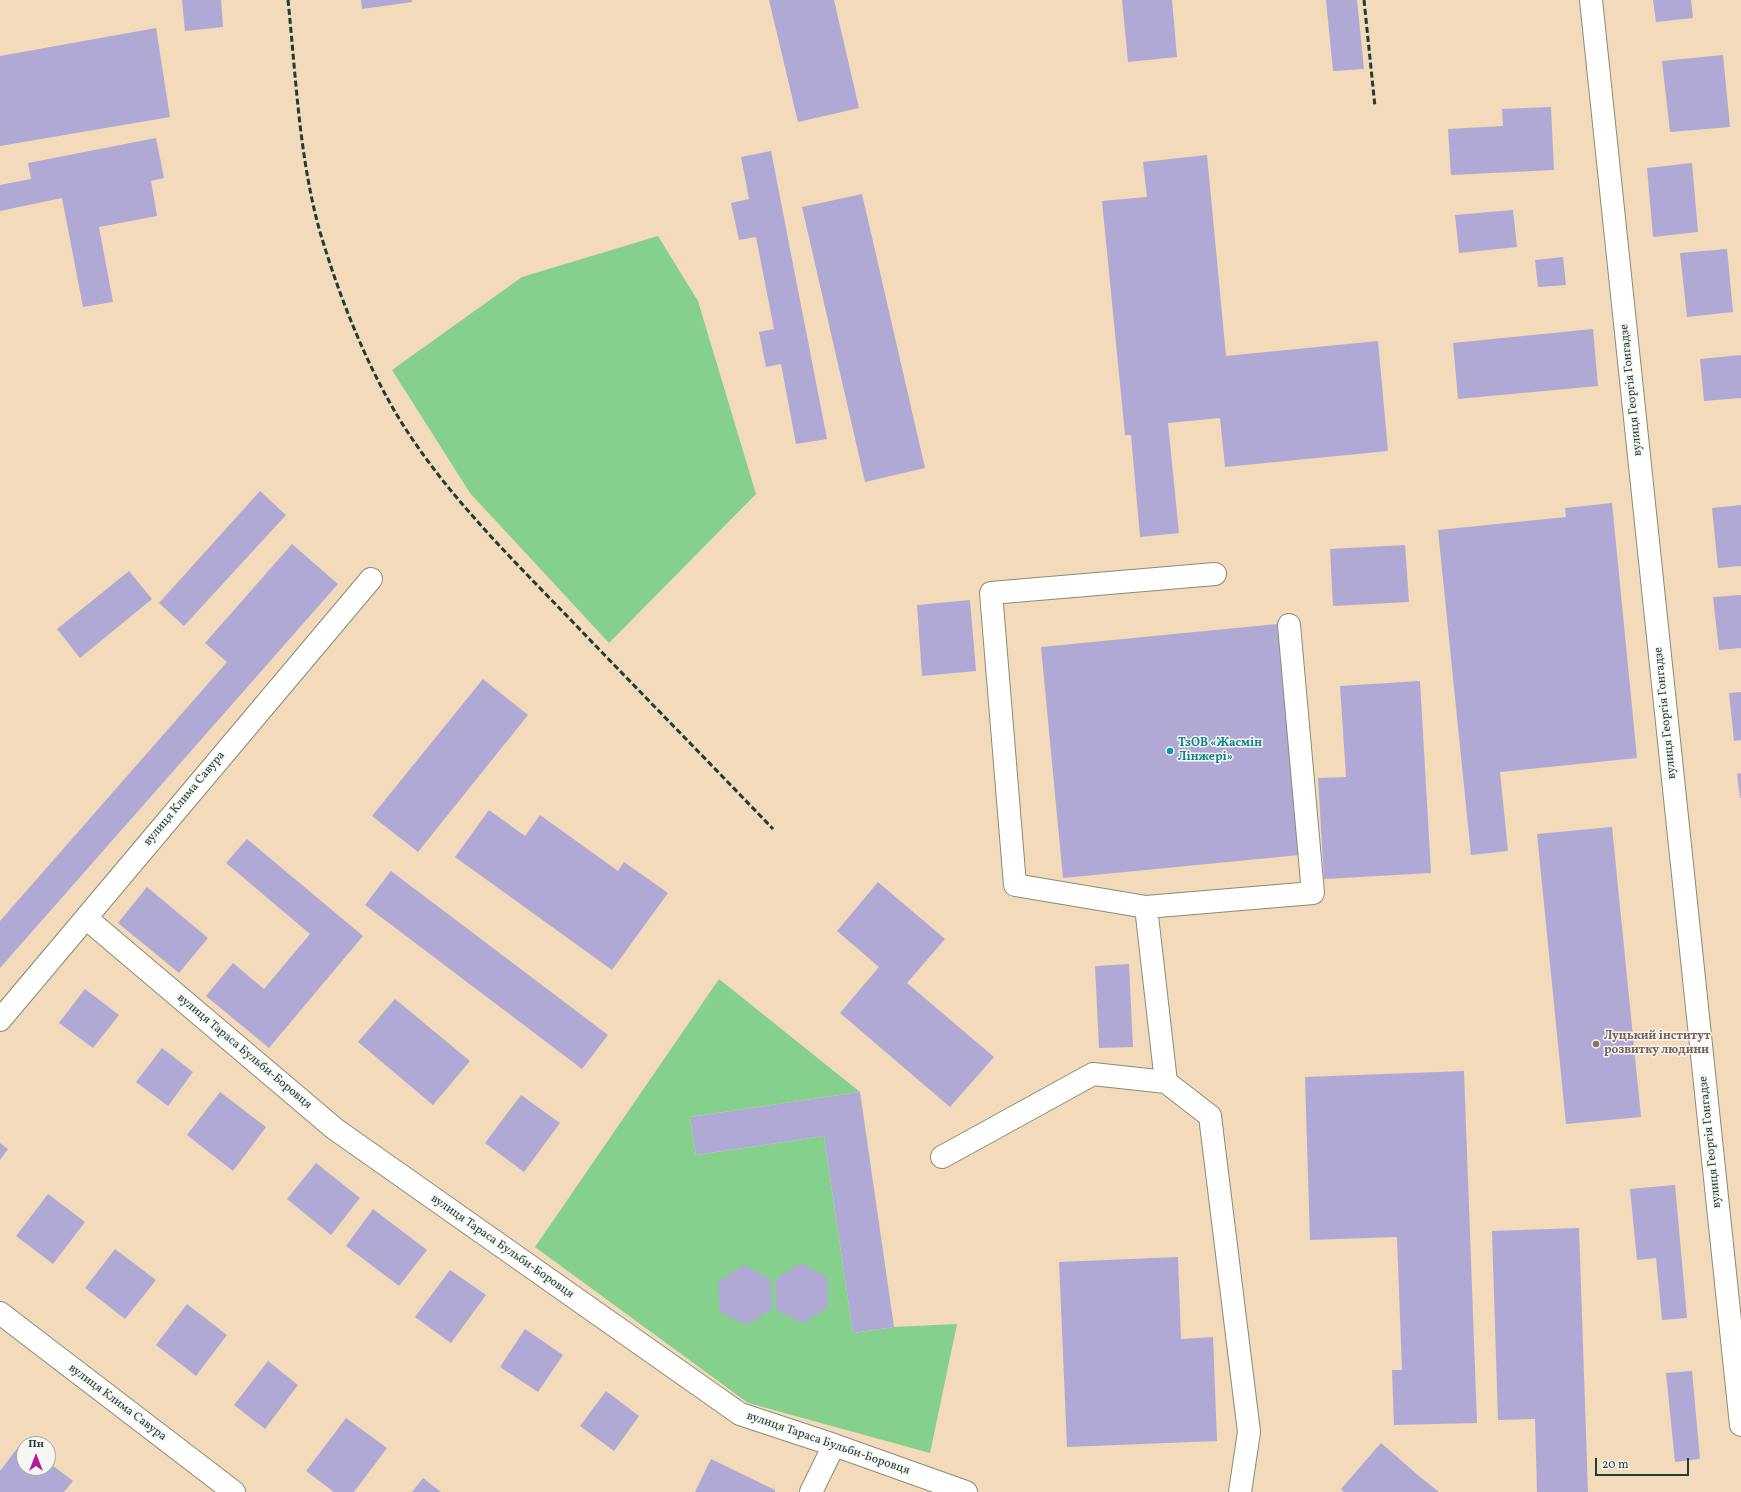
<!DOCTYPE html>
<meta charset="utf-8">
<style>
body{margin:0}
#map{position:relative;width:1741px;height:1492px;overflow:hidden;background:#f3daba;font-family:Vollkorn,serif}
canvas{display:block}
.north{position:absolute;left:16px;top:1436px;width:40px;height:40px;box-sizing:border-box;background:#f6f6f2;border:1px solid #a0aca6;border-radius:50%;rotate:0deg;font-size:11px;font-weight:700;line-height:16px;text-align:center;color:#1f3d34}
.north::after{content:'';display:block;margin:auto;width:14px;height:18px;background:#b5179e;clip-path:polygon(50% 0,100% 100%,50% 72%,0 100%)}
.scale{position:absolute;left:1595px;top:1458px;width:94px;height:18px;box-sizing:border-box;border:2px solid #1f3d34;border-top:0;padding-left:5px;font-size:12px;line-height:14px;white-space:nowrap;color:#1f3d34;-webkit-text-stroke:3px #f6f6f2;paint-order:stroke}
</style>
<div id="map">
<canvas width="1741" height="1492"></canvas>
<div class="north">Пн</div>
<div class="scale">20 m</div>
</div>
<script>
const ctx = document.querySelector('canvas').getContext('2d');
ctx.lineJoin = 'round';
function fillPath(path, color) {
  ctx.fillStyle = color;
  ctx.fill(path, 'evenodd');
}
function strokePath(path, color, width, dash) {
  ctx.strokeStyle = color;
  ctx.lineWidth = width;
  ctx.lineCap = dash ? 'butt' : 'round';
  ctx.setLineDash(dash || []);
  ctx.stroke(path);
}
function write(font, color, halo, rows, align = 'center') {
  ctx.font = font + ' Vollkorn,serif';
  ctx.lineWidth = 3;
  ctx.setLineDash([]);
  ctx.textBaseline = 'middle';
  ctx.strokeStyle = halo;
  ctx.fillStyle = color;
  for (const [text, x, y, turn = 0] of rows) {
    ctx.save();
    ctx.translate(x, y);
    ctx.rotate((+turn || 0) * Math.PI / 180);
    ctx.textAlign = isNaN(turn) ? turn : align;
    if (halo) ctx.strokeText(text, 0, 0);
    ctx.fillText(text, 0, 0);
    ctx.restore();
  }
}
const green = new Path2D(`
 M 658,236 L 698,301 L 756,494 L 609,643 L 470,493 L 392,370 L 522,277 Z
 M 719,979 L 860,1092 L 690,1117 L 696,1155 L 824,1136 L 853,1333 L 894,1327 L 957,1324 L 930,1453 L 748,1403 L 535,1247 Z`);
const building = new Path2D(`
 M 182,0 L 221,0 L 223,27 L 185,31 Z
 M 361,0 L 412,0 L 412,2 L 362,9 Z
 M 769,0 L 834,0 L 859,108 L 798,122 Z
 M 1122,0 L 1172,0 L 1177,57 L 1128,62 Z
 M 1326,0 L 1357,0 L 1364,69 L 1333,71 Z
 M 1653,0 L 1691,0 L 1693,18 L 1656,22 Z
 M 156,28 L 170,117 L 0,146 L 0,56 Z
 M 1723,55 L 1730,127 L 1670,132 L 1662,61 Z
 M 1551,107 L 1554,170 L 1451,175 L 1448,129 L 1503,126 L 1502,109 Z
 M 156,138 L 164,178 L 151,181 L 157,216 L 99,227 L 113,302 L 83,307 L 62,198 L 0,211 L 0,185 L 31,179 L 28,163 Z
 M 771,151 L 827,439 L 796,444 L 781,364 L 766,367 L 759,332 L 774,329 L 756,237 L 739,240 L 731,203 L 749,199 L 741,157 Z
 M 1207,155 L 1226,356 L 1378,341 L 1388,451 L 1225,467 L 1220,418 L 1168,423 L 1179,533 L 1140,537 L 1131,435 L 1125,435 L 1102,201 L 1147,197 L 1143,162 Z
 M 1692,163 L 1698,232 L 1653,237 L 1647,168 Z
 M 862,194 L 925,468 L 865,482 L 802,207 Z
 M 1513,210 L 1517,247 L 1459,253 L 1455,215 Z
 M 1727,249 L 1733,312 L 1687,317 L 1680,253 Z
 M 1563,257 L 1566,285 L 1538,287 L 1535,260 Z
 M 1593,329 L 1598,386 L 1458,399 L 1453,343 Z
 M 1741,355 L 1741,398 L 1704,401 L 1700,359 Z
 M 260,491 L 286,515 L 184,626 L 159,603 Z
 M 1612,503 L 1637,758 L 1500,772 L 1508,851 L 1471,855 L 1438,530 L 1566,517 L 1565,508 Z
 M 1741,505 L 1741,566 L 1718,568 L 1712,508 Z
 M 292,544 L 338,584 L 0,968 L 0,921 L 227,662 L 205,643 Z
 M 1405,545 L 1409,602 L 1333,606 L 1330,549 Z
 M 129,571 L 152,599 L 80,658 L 57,629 Z
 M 1741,595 L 1741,648 L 1719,650 L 1713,597 Z
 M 970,600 L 976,671 L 922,676 L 917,605 Z
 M 1277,624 L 1300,855 L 1063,878 L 1041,647 Z
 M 483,679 L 528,715 L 418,852 L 372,816 Z
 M 1420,681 L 1431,873 L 1324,879 L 1318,778 L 1346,777 L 1340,686 Z
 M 1741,692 L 1741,740 L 1734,741 L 1729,693 Z
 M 1741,773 L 1741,798 L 1740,798 L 1737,774 Z
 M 489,810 L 525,836 L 540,815 L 618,871 L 624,862 L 668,893 L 612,970 L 455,857 Z
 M 1612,827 L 1641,1117 L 1566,1124 L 1537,834 Z
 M 247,839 L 363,936 L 269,1048 L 206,996 L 233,963 L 264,989 L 310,934 L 226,863 Z
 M 391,871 L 608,1035 L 582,1069 L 365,905 Z
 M 878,882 L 945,939 L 907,983 L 994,1057 L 950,1107 L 840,1013 L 879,967 L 837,931 Z
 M 147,887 L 208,938 L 179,973 L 118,923 Z
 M 1129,964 L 1133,1047 L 1099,1048 L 1095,966 Z
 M 85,989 L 119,1015 L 93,1048 L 59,1023 Z
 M 395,999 L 470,1061 L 433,1105 L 358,1042 Z
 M 162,1048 L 193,1072 L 168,1106 L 136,1082 Z
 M 1464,1071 L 1477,1423 L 1394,1425 L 1392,1370 L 1402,1370 L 1397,1237 L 1310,1240 L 1305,1077 Z
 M 220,1092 L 266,1127 L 233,1171 L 187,1135 Z
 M 860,1092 L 894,1327 L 853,1333 L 824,1136 L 696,1155 L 690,1117 Z
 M 521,1095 L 560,1123 L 524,1172 L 485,1143 Z
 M 0,1143 L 8,1149 L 0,1160 Z
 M 316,1163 L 360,1198 L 331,1235 L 287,1199 Z
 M 1675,1185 L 1687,1318 L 1662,1320 L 1656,1258 L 1637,1260 L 1630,1189 Z
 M 48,1194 L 85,1222 L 53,1264 L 16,1236 Z
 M 373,1209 L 427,1250 L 399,1286 L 346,1246 Z
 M 1579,1228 L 1588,1492 L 1537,1492 L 1535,1419 L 1498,1420 L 1492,1231 Z
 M 115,1249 L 156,1280 L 125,1319 L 85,1288 Z
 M 1178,1257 L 1181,1339 L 1213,1337 L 1217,1441 L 1067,1447 L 1059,1262 Z
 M 800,1263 L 827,1277 L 828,1307 L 803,1323 L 776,1310 L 775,1280 Z
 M 744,1265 L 770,1279 L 772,1309 L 747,1325 L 720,1312 L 718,1282 Z
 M 450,1270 L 486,1295 L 451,1343 L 415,1317 Z
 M 187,1304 L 227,1335 L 196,1376 L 156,1345 Z
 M 525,1329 L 563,1355 L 538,1392 L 500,1367 Z
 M 268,1361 L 298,1385 L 265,1429 L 234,1405 Z
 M 1692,1371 L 1700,1459 L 1675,1462 L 1666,1373 Z
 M 606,1391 L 639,1416 L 614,1451 L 580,1426 Z
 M 346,1418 L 387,1448 L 354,1492 L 334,1492 L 306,1471 Z
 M 22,1442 L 24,1443 L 24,1468 L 48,1468 L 48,1462 L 73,1481 L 64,1492 L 0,1492 L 0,1471 Z
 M 1381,1443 L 1419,1476 L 1439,1492 L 1344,1492 L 1341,1489 Z
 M 711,1459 L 775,1490 L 775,1492 L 695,1492 Z
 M 423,1478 L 441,1492 L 412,1492 Z`);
const minor = new Path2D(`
 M 1591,0 L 1741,1425
 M 1146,907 L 1313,893 L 1289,625
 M 86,918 L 335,1129 L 740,1414 L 834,1445 L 966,1492
 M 0,1020 L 371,579
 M 1166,1082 L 1146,907 L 1015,885 L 991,593 L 1215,574
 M 942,1157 L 1093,1074 L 1166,1082 L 1210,1116 L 1249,1432 L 1240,1492
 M 0,1313 L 234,1492
 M 811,1492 L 834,1445`);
const rail = new Path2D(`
 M 288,0 C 296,77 299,157 320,232 C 340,299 368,370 405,428 C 450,498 511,558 568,617 C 636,688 705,758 773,829
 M 1364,0 L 1375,107`);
const markers = [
 [1170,751,4,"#0f9aa8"],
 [1596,1044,4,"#8d6e63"]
];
const streetNames = [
 ["вулиця Георгія Гонгадзе",1632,390,-96],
 ["вулиця Георгія Гонгадзе",1666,713,-96],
 ["вулиця Клима Савура",185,799,-50],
 ["вулиця Тараса Бульби-Боровця",244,1052,40],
 ["вулиця Георгія Гонгадзе",1711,1142,-96],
 ["вулиця Тараса Бульби-Боровця",502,1247,35],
 ["вулиця Клима Савура",117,1403,37],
 ["вулиця Тараса Бульби-Боровця",828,1444,19]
];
const cultureNames = [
 ["ТзОВ «Жасмін",1178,744],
 ["Лінжері»",1178,758]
];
const educationNames = [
 ["Луцький інститут",1604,1037],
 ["розвитку людини",1604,1051]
];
fillPath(green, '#86d08d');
fillPath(building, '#b0a9d6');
strokePath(minor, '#898c77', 24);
strokePath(minor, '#fff', 22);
strokePath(rail, '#1f3d34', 3, [6, 3]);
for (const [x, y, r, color] of markers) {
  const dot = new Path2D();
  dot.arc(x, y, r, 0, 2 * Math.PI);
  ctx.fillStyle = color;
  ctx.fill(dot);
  strokePath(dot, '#f6f6f2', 1.5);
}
write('12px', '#1f3d34', '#f6f6f2', streetNames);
write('bold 12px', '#0d838f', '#f6f6f2', cultureNames, 'left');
write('bold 12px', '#785e54', '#f6f6f2', educationNames, 'left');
</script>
